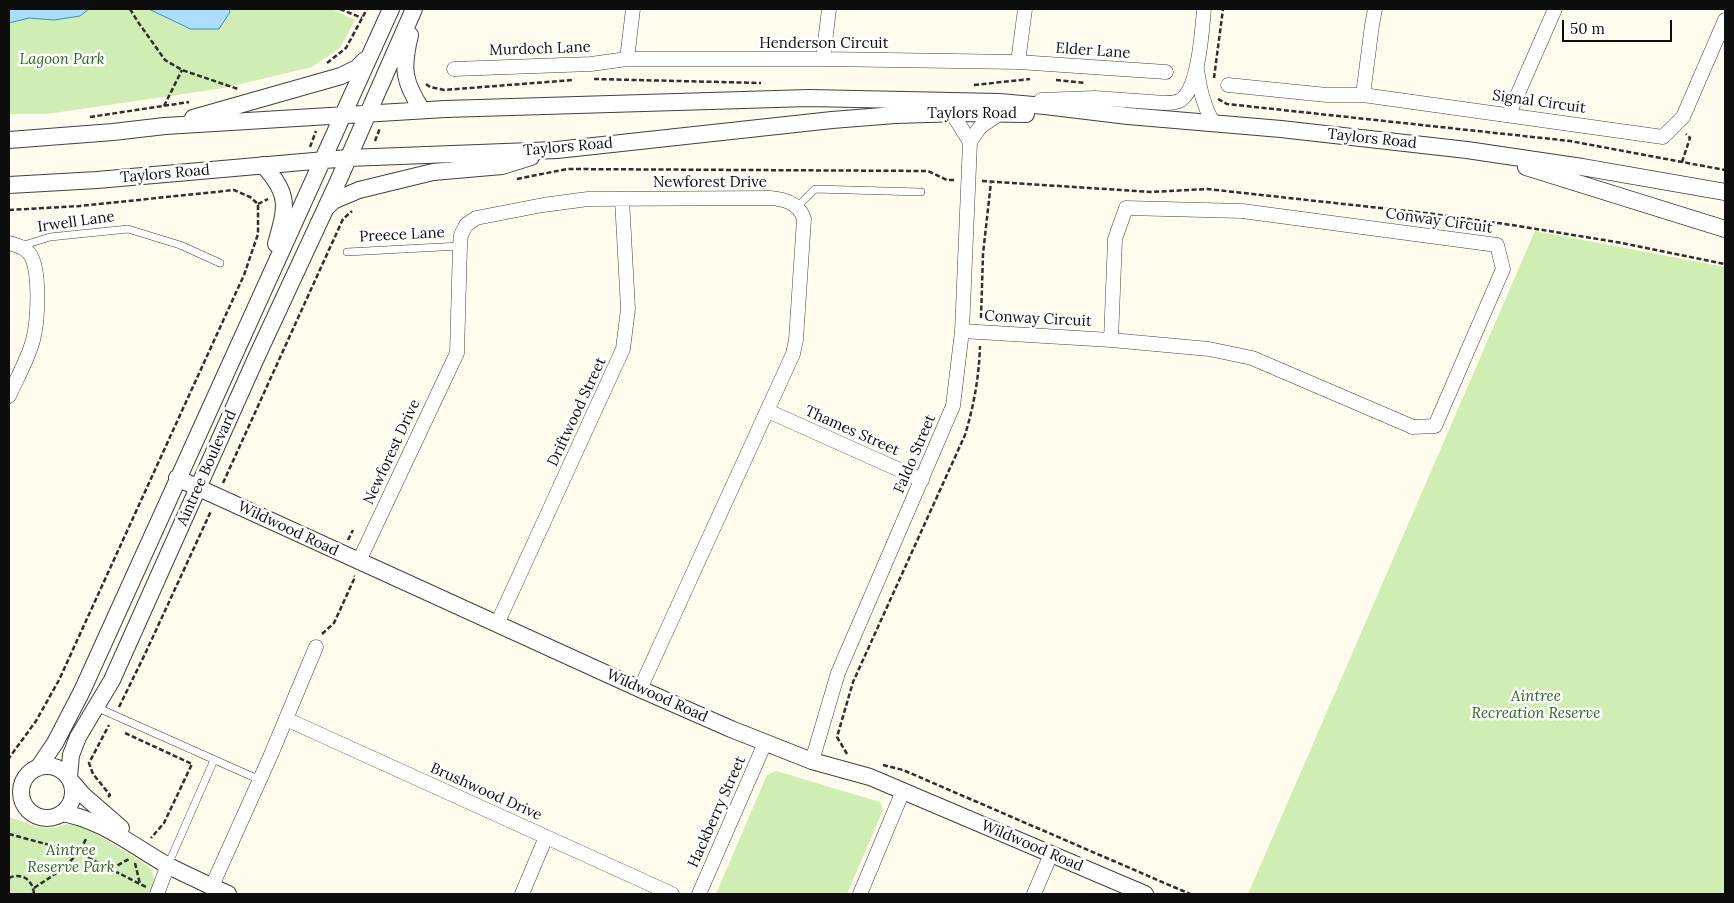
<!DOCTYPE html>
<style>
body{margin:0}
#map{position:relative;width:1734px;height:903px;overflow:hidden;background:#fffced;font-family:Lora,serif}
canvas{display:block}
.frame{position:absolute;inset:0;border:10px solid #0d0d0d;pointer-events:none}
.scale{position:absolute;left:1562px;top:20px;width:110px;height:22px;box-sizing:border-box;border:2px solid #0d0d0d;border-top:0;padding-left:6px;font-size:15px;line-height:18px;white-space:nowrap;color:#0d0d0d;-webkit-text-stroke:4px #fff;paint-order:stroke}
</style>
<div id="map">
<canvas width="1734" height="903"></canvas>
<div class="frame"></div>
<div class="scale">50 m</div>
</div>
<script>
const ctx = document.querySelector('canvas').getContext('2d');
ctx.lineJoin = 'round';
function fillPath(path, color) {
  ctx.fillStyle = color;
  ctx.fill(path, 'evenodd');
}
function strokePath(path, color, width, dash) {
  ctx.strokeStyle = color;
  ctx.lineWidth = width;
  ctx.lineCap = dash ? 'butt' : 'round';
  ctx.setLineDash(dash || []);
  ctx.stroke(path);
}
function write(font, color, halo, rows, align = 'center') {
  ctx.font = font + ' Lora,serif';
  ctx.lineWidth = 5;
  ctx.setLineDash([]);
  ctx.textBaseline = 'middle';
  ctx.strokeStyle = halo;
  ctx.fillStyle = color;
  for (const [text, x, y, turn = 0] of rows) {
    ctx.save();
    ctx.translate(x, y);
    ctx.rotate((+turn || 0) * Math.PI / 180);
    ctx.textAlign = isNaN(turn) ? turn : align;
    if (halo) ctx.strokeText(text, 0, 0);
    ctx.fillText(text, 0, 0);
    ctx.restore();
  }
}
const green = new Path2D(`
 M 9,9 L 332,9 L 355,20 L 340,48 L 312,67 L 224,88 L 47,114 L 9,114 Z
 M 1535,231 L 1725,267 L 1725,894 L 1248,894 Z
 M 776,771 L 880,802 L 883,810 L 847,894 L 716,894 L 767,775 Z
 M 9,817 C 36,826 47,834 74,821 L 141,861 L 151,869 L 155,882 L 150,894 L 9,894 Z`);
const water = new Path2D(`
 M 9,9 L 89,9 L 80,16 L 54,20 L 29,18 L 9,23 Z
 M 149,9 L 229,9 L 230,12 L 219,29 L 191,29 Z`);
const path = new Path2D(`
 M 130,9 L 138,22 L 165,60 L 182,70 L 238,89
 M 340,9 L 362,18
 M 327,63 L 346,48 L 367,9
 M 1214,78 L 1223,9
 M 594,79 L 761,83
 M 1056,80 L 1085,83
 M 426,84 L 430,87 L 444,90 L 573,80
 M 974,85 L 1030,79
 M 1218,99 L 1227,104 L 1570,141 L 1725,170
 M 164,106 L 182,70
 M 90,117 L 189,102
 M 375,141 L 380,128
 M 310,147 L 316,131
 M 1682,162 L 1690,138 L 1686,134
 M 517,179 L 567,169 L 928,171 L 947,180 L 954,180
 M 982,181 L 1151,192 L 1207,189 L 1426,213 L 1512,225 L 1622,243 L 1725,264
 M 258,204 L 268,199
 M 9,210 L 80,206 L 234,190 L 250,197 L 258,204 L 258,234 L 244,275 L 59,680 L 36,721 L 9,758
 M 981,318 L 983,254 L 991,182
 M 223,483 L 343,219 L 352,211
 M 348,540 L 353,530
 M 322,634 L 334,623 L 355,577 L 354,576
 M 119,707 L 145,654 L 211,511
 M 125,733 L 192,764 L 164,823 L 151,838
 M 847,754 L 837,737 L 853,682 L 965,435 C 974,405 979,377 980,346
 M 883,765 L 903,770 L 1190,894
 M 108,797 L 110,795 L 93,774 L 89,763 L 109,725
 M 9,834 L 79,853 L 146,887
 M 135,863 L 140,884
 M 111,869 L 129,859
 M 9,878 C 22,872 33,880 34,894
 M 34,888 C 58,872 74,864 87,837`);
const service = new Path2D(`
 M 797,207 L 815,189 L 921,192
 M 21,246 L 50,237 L 128,229 L 180,245 L 220,263
 M 347,252 L 460,246
 M 96,707 L 260,780
 M 168,865 L 214,760`);
const minor = new Path2D(`
 M 633,9 L 627,59 L 823,59 L 1018,62 L 1025,9
 M 1375,9 L 1372,25 L 1363,95 L 1663,137 L 1683,117 L 1725,20
 M 823,59 L 829,9
 M 1018,62 L 1166,72
 M 454,69 L 591,64 L 627,59
 M 1197,69 C 1200,90 1203,104 1213,123
 M 1228,85 L 1327,95 L 1363,95
 M 1041,100 L 1095,98 L 1165,103 C 1171,103 1176,103 1181,100 C 1199,87 1202,30 1204,9
 M 952,113 L 970,142
 M 1509,114 L 1555,9
 M 970,142 L 980,127 L 999,114
 M 9,243 C 16,245 24,247 29,253 C 41,268 38,321 33,340 C 28,359 17,378 9,396
 M 962,331 L 1111,340 L 1209,349 L 1252,358 L 1413,427 L 1435,426 L 1503,269 L 1497,245 L 1242,211 L 1126,208 L 1115,239 L 1111,340
 M 768,411 L 922,480
 M 359,561 L 457,353 L 460,246 L 461,235 L 466,225 L 476,218 L 543,205 L 588,199 L 770,198 C 785,199 799,203 804,219 L 796,340 L 793,354 L 640,689
 M 497,624 L 623,349 L 628,309 L 622,199
 M 286,719 L 672,894
 M 812,761 L 838,673 L 953,406 L 962,331 L 970,142
 M 212,886 L 270,757 L 316,647
 M 157,894 L 168,865
 M 522,894 L 546,837
 M 699,894 L 765,743
 M 860,894 L 903,791
 M 1034,894 L 1051,854`);
const tertiary = new Path2D(`
 M 410,35 C 402,68 403,81 422,110
 M 193,118 L 341,76 L 357,68 L 365,60
 M 9,140 L 113,132 L 165,126 L 445,109 L 809,98 L 999,102 L 1045,106 L 1128,116 L 1281,129 L 1467,150 L 1582,167 L 1725,192
 M 263,165 C 291,195 286,208 276,244
 M 1526,167 L 1725,229
 M 9,185 L 97,180 L 348,158 L 557,150 L 832,120 L 895,115 L 962,113 L 1026,114
 M 327,207 L 333,201 L 359,190 L 433,172 L 502,166 L 531,157
 M 177,478 L 640,689 L 731,729 L 812,761 L 870,777 L 1145,894
 M21 792a26 26 0 1 1 52 0a26 26 0 1 1-52 0Z
 M 38,768 L 55,743 L 82,691 L 391,9
 M 69,777 L 71,755 L 78,737 L 112,680 L 257,356 L 336,186 L 414,9
 M 70,780 L 83,795 L 121,828
 M 62,813 C 100,819 132,845 165,864 C 186,875 207,884 228,894`);
const streetNames = [
 ["Henderson Circuit",824,44],
 ["Murdoch Lane",540,49,-2],
 ["Elder Lane",1093,51,4],
 ["Signal Circuit",1539,102,8],
 ["Taylors Road",972,114],
 ["Taylors Road",1372,139,6],
 ["Taylors Road",568,147,-5],
 ["Taylors Road",165,174,-5],
 ["Newforest Drive",710,183],
 ["Conway Circuit",1439,221,8],
 ["Irwell Lane",76,222,-8],
 ["Preece Lane",402,235,-3],
 ["Conway Circuit",1038,319,3],
 ["Driftwood Street",577,412,-65],
 ["Thames Street",852,431,24],
 ["Newforest Drive",392,452,-65],
 ["Faldo Street",915,454,-67],
 ["Aintree Boulevard",207,468,-66],
 ["Wildwood Road",288,529,25],
 ["Wildwood Road",657,696,24],
 ["Brushwood Drive",486,792,24],
 ["Hackberry Street",717,812,-66],
 ["Wildwood Road",1032,846,23]
];
const parkNames = [
 ["Lagoon Park",62,60],
 ["Aintree",1536,697],
 ["Recreation Reserve",1536,714],
 ["Aintree",71,851],
 ["Reserve Park",71,868]
];
fillPath(green, '#d0edb3');
fillPath(water, '#acddfc');
strokePath(water, '#2d92d9', 1);
strokePath(service, '#404040', 8);
strokePath(minor, '#404040', 15);
strokePath(tertiary, '#404040', 18);
strokePath(path, '#2f2f2f', 2.5, [5, 2.5]);
strokePath(service, '#fff', 7);
strokePath(minor, '#fff', 14);
strokePath(tertiary, '#fff', 16);
write('15px', '#0d0d0d', '#fff', streetNames);
write('italic 15px', '#286a18', '#fff', parkNames);
</script>
